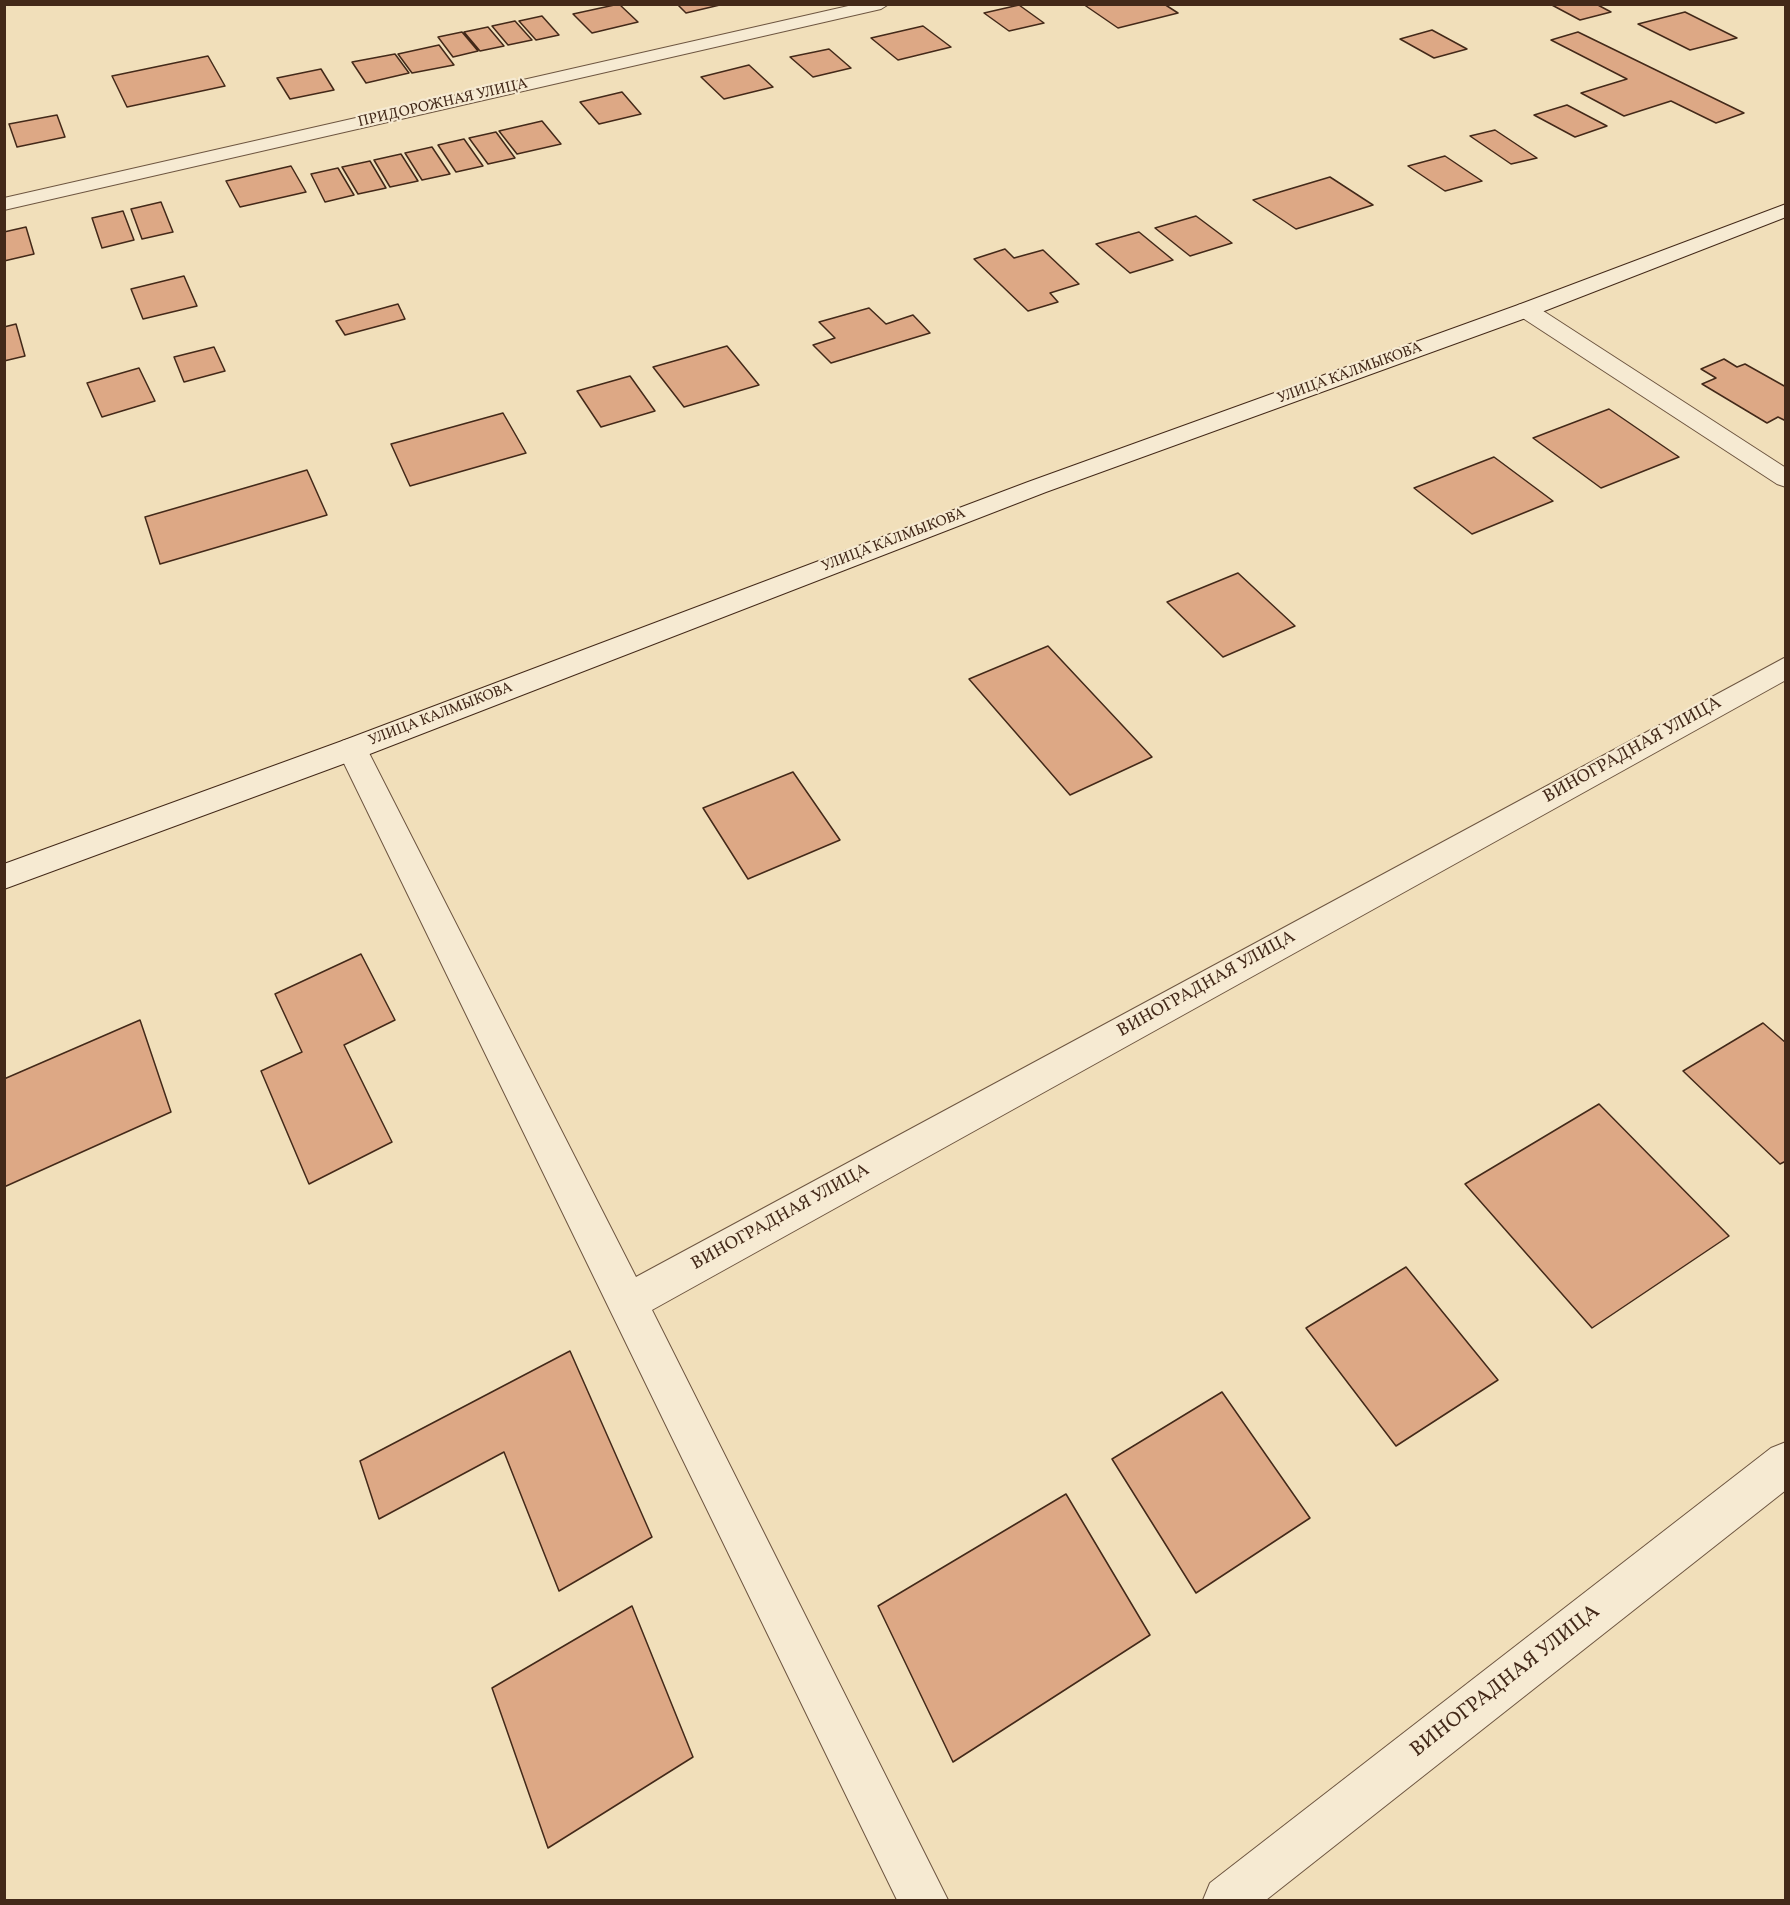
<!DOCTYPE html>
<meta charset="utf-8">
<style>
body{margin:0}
#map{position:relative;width:1790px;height:1905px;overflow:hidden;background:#f1dfba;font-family:Vollkorn,serif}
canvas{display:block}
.frame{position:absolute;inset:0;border:6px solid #432919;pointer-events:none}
</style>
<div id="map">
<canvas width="1790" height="1905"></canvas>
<div class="frame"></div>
</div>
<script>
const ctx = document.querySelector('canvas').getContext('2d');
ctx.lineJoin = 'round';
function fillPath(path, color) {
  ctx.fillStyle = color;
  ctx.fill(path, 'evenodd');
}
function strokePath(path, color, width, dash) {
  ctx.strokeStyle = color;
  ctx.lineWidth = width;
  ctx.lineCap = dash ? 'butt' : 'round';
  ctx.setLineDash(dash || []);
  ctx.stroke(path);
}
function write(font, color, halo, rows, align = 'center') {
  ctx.font = font + ' Vollkorn,serif';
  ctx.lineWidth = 4.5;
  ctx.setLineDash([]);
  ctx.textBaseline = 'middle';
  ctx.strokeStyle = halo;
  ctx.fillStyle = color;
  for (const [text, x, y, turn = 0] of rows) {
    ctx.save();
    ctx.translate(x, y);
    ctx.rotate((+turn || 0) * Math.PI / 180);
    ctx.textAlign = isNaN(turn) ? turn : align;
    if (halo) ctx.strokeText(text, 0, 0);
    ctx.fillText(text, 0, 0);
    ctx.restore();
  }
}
const building = new Path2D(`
 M 619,4 L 638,22 L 592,33 L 573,14 Z
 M 677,4 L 724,4 L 686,13 Z
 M 1083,4 L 1164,4 L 1178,13 L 1118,28 Z
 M 1550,4 L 1596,4 L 1611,12 L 1580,20 Z
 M 1019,5 L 1044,23 L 1009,31 L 984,13 Z
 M 1685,12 L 1737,38 L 1690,50 L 1638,24 Z
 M 542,16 L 559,35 L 536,40 L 519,21 Z
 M 515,21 L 532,40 L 508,45 L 492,26 Z
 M 923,26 L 951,47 L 898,60 L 871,38 Z
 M 488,27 L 504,46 L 480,51 L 464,32 Z
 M 1432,30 L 1467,49 L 1434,58 L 1400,39 Z
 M 462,32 L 478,51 L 453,57 L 438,37 Z
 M 1578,32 L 1744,113 L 1716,123 L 1671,101 L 1624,116 L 1581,93 L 1627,79 L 1551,40 Z
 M 439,45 L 454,65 L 412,73 L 398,54 Z
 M 829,49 L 851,68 L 813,77 L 790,57 Z
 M 395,54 L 409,73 L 366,83 L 352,62 Z
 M 208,56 L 225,86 L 127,107 L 112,76 Z
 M 749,65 L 773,87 L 724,99 L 701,77 Z
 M 321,69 L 334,90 L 290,99 L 277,78 Z
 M 622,92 L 641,114 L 599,124 L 580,102 Z
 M 1567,105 L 1607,126 L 1575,137 L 1534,115 Z
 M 57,115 L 65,137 L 17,147 L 9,124 Z
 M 542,121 L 561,144 L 517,154 L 499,131 Z
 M 1495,130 L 1537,158 L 1511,164 L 1470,136 Z
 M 496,132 L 515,158 L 488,164 L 469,138 Z
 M 464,139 L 483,166 L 456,172 L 438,145 Z
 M 432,147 L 450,174 L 422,180 L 405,153 Z
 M 401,154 L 418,181 L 390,187 L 374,160 Z
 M 1445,156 L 1482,181 L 1445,191 L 1408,166 Z
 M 370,161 L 386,188 L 358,194 L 342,167 Z
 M 291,166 L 306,192 L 240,207 L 226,181 Z
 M 338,168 L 354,195 L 325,202 L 311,174 Z
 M 1330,177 L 1373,205 L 1296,229 L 1253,200 Z
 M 161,202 L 173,232 L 142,239 L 131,209 Z
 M 123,211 L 134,240 L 102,248 L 92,218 Z
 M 1196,216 L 1232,243 L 1190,256 L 1155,228 Z
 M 26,227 L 34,254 L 4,261 L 4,232 Z
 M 1139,232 L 1173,260 L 1130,273 L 1096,244 Z
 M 1005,249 L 1014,258 L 1043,250 L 1079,284 L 1050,293 L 1058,302 L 1028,311 L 974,259 Z
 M 184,276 L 197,306 L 143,319 L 131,289 Z
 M 398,304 L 405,319 L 345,335 L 336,321 Z
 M 869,308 L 886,324 L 913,315 L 930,333 L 831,363 L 813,345 L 835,338 L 819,322 Z
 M 16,324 L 25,356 L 4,361 L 4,327 Z
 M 727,346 L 759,385 L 684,407 L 653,367 Z
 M 214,347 L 225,371 L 184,382 L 174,357 Z
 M 1724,359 L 1737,367 L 1745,364 L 1786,387 L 1786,421 L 1778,417 L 1767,423 L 1702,384 L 1716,378 L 1701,369 Z
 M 139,368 L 155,401 L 102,417 L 87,383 Z
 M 630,376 L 655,411 L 601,427 L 577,391 Z
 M 1609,409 L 1679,457 L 1601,488 L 1533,438 Z
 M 503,413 L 526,453 L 410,486 L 391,444 Z
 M 1494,457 L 1553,501 L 1472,534 L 1414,488 Z
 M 307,470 L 327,515 L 160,564 L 145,517 Z
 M 1238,573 L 1295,626 L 1223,657 L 1167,602 Z
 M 1048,646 L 1152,757 L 1070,795 L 969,679 Z
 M 793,772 L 840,840 L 748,879 L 703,808 Z
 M 361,954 L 395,1020 L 344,1045 L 392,1142 L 309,1184 L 261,1071 L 302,1052 L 275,994 Z
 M 140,1020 L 171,1112 L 4,1187 L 4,1079 Z
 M 1763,1023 L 1786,1043 L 1786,1161 L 1780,1164 L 1683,1071 Z
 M 1599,1104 L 1729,1236 L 1592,1328 L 1465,1184 Z
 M 1406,1267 L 1498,1380 L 1396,1446 L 1306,1328 Z
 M 570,1351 L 652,1537 L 559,1591 L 504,1452 L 379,1519 L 360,1461 Z
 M 1222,1392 L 1310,1518 L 1196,1593 L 1112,1459 Z
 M 1066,1494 L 1150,1635 L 953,1762 L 878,1606 Z
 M 632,1606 L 693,1757 L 548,1848 L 492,1688 Z`);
const minor = new Path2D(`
 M 857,4 L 889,4 L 881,9 L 4,210 L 4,198 Z
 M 1526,303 L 1534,305 L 1786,468 L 1786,487 L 1777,484 L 1518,315 L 1515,310 L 1518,305 Z
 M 1786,657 L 1786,680 L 652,1310 L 948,1900 L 897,1900 L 337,749 L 342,741 L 352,738 L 362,741 L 367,749 L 636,1277 Z
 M 1786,1442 L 1786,1490 L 1266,1900 L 1203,1900 L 1210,1883 L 1771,1448 Z`);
const secondary = new Path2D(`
 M 1786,204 L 1786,217 L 1534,315 L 1046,492 L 362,757 L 4,889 L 4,864 L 342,741 L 1028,482 L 1518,305 Z`);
const farStreetnames = [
 ["ПРИДОРОЖНАЯ УЛИЦА",443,104,-13],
 ["УЛИЦА КАЛМЫКОВА",1350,374,-20],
 ["УЛИЦА КАЛМЫКОВА",894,541,-21],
 ["УЛИЦА КАЛМЫКОВА",441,715,-21]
];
const streetNames = [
 ["ВИНОГРАДНАЯ УЛИЦА",1633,751,-29],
 ["ВИНОГРАДНАЯ УЛИЦА",1207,985,-29],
 ["ВИНОГРАДНАЯ УЛИЦА",781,1218,-29]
];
const nearStreetnames = [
 ["ВИНОГРАДНАЯ УЛИЦА",1506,1682,-38]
];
fillPath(building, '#dda885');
strokePath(building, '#432919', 1.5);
strokePath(minor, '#6e5641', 2);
strokePath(secondary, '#432919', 2);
fillPath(minor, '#f6ead2');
fillPath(secondary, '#f6ead2');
write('15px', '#432919', '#f6ead2', farStreetnames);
write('18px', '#432919', '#f6ead2', streetNames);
write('21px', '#432919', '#f6ead2', nearStreetnames);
</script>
